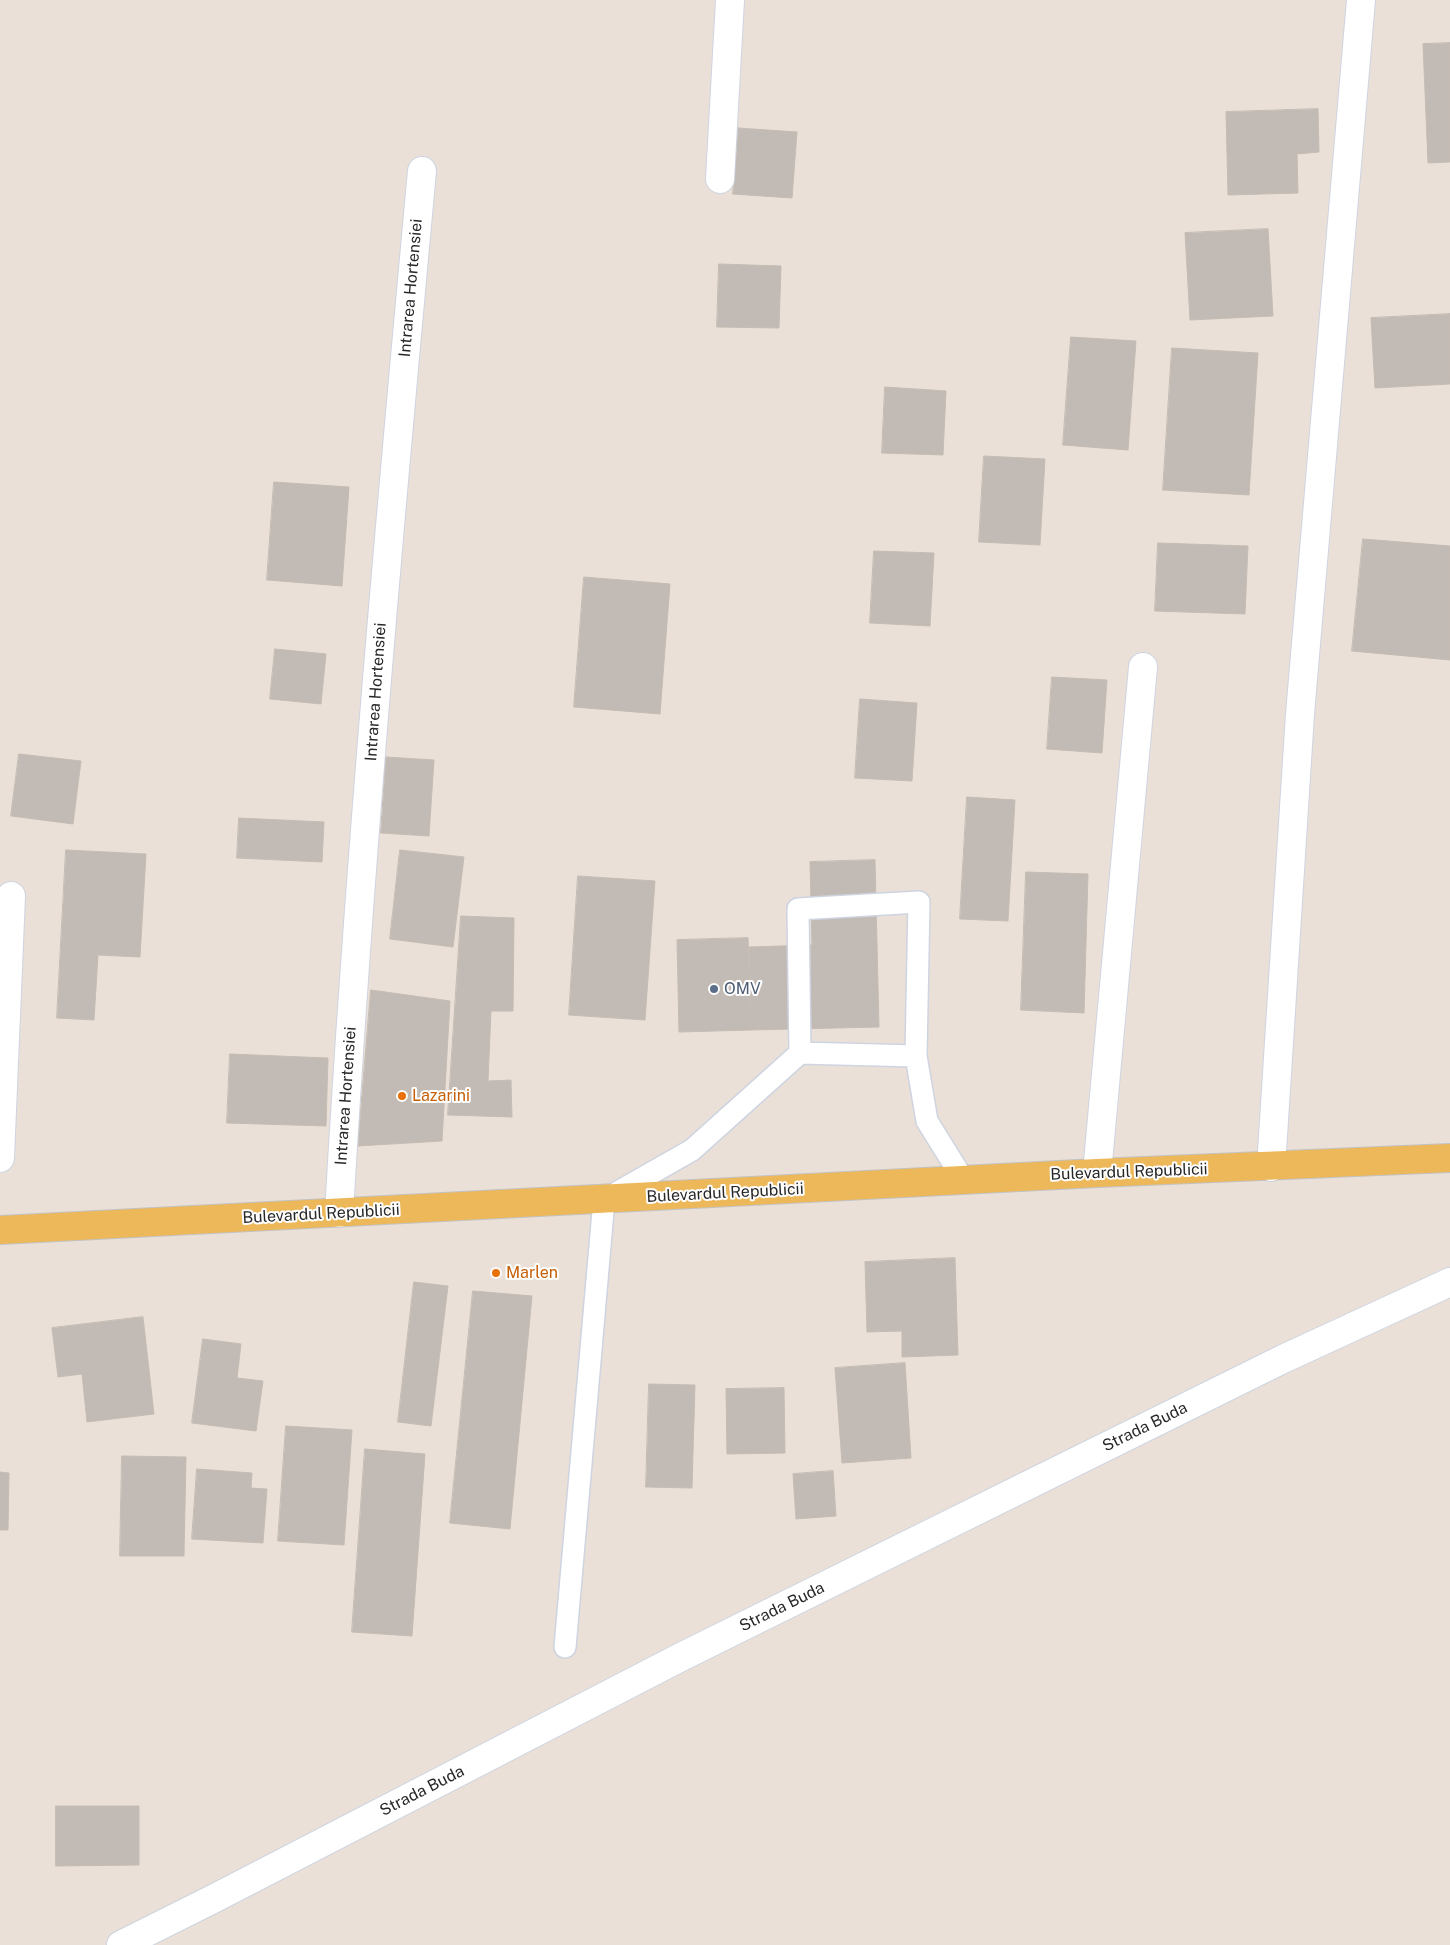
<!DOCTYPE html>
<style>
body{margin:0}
canvas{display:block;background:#eae0d8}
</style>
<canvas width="1450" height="1945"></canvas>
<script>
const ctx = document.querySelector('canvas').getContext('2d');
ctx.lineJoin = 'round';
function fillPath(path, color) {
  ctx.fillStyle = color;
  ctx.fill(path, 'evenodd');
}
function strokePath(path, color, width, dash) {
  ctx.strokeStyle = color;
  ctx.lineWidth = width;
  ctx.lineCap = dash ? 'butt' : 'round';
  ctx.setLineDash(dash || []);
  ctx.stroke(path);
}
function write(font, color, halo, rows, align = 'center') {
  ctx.font = font + ' "Public Sans",sans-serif';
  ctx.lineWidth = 4;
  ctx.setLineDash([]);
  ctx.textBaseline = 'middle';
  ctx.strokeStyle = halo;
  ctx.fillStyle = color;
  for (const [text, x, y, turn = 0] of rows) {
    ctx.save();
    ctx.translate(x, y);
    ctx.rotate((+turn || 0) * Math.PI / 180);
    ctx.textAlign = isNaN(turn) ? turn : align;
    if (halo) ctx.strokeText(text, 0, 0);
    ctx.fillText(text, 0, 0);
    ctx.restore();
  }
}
const building = new Path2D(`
 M 1450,43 L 1450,162 L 1428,163 L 1423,44 Z
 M 1318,109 L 1319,152 L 1297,154 L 1298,193 L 1228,195 L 1226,112 Z
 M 738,128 L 797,132 L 792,198 L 733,194 Z
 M 1268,229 L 1273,316 L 1190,320 L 1185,233 Z
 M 719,264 L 781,266 L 779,328 L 717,327 Z
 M 1450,314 L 1450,384 L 1375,388 L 1371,318 Z
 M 1071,337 L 1136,341 L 1128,450 L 1063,445 Z
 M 1172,348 L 1258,353 L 1249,495 L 1163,490 Z
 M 885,387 L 946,391 L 943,455 L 882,453 Z
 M 984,456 L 1045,459 L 1040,545 L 979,542 Z
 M 274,482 L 349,487 L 342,586 L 267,580 Z
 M 1363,539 L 1450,546 L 1450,660 L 1352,651 Z
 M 1158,543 L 1248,546 L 1245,614 L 1155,611 Z
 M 874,551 L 934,553 L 930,626 L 870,623 Z
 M 584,577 L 670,584 L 660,714 L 574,707 Z
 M 275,649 L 326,654 L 321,704 L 270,699 Z
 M 1052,677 L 1107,680 L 1102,753 L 1047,749 Z
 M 860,699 L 917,703 L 912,781 L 855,778 Z
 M 19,754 L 81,761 L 73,824 L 11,816 Z
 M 386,757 L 434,760 L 429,836 L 381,833 Z
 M 967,797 L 1015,800 L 1008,921 L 960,919 Z
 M 239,818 L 324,822 L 322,862 L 237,858 Z
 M 66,850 L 146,854 L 140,957 L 98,955 L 94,1020 L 57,1018 Z
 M 400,850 L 464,857 L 453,947 L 390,939 Z
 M 875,860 L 879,1027 L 751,1030 L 749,947 L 812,945 L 810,862 Z
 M 1026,872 L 1088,874 L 1084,1013 L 1021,1010 Z
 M 578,876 L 655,881 L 645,1020 L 569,1015 Z
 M 461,916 L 514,918 L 513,1011 L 491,1011 L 488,1081 L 511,1080 L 512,1117 L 448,1115 Z
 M 748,938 L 751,1030 L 679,1032 L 677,940 Z
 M 371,990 L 450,1001 L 442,1141 L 358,1146 Z
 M 230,1054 L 328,1058 L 326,1126 L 227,1123 Z
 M 955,1258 L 958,1355 L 902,1357 L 902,1331 L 867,1332 L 865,1262 Z
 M 414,1282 L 448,1286 L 431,1426 L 398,1422 Z
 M 473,1291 L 532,1296 L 510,1529 L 450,1523 Z
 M 143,1317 L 154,1414 L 87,1422 L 82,1374 L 58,1377 L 52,1328 Z
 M 203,1339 L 241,1344 L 237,1378 L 263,1381 L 256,1431 L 192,1423 Z
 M 905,1363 L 911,1458 L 842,1463 L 835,1368 Z
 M 649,1384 L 695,1385 L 692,1488 L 646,1487 Z
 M 784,1388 L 785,1453 L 727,1454 L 726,1389 Z
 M 286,1426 L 352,1430 L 344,1545 L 278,1541 Z
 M 365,1449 L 425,1454 L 412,1636 L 352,1632 Z
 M 122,1456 L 186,1457 L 184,1556 L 120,1556 Z
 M 197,1469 L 252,1473 L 251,1488 L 267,1489 L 263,1543 L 192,1539 Z
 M 833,1471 L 836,1516 L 796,1519 L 793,1474 Z
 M 0,1472 L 9,1473 L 8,1530 L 0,1530 Z
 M 56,1806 L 139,1806 L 139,1865 L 56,1866 Z`);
const lane = new Path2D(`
 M 800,1053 L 798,909 L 919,902 L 916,1056 L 927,1121 L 963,1179
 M 565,1647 L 604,1200 L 692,1150 L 800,1053 L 916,1056`);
const street = new Path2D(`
 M 720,179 L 730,0
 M 0,1158 L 11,896
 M 1271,1167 L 1300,714 L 1361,0
 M 1097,1173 L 1143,667
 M 339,1213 C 359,865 390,518 422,171`);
const secondary = new Path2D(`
 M 121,1945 L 215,1898 L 681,1657 L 1283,1359 L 1450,1282`);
const primary = new Path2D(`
 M 0,1230 L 1097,1173 L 1450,1158`);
const markers = [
 [714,989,5,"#5c6f8a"],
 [402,1096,5,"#e8710a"],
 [496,1273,5,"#e8710a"]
];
const streetNames = [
 ["Intrarea Hortensiei",411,288,-85],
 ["Intrarea Hortensiei",376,692,-86],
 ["Intrarea Hortensiei",346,1096,-86],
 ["Bulevardul Republicii",1129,1172,-2],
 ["Bulevardul Republicii",725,1193,-3],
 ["Bulevardul Republicii",321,1214,-3],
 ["Strada Buda",1145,1427,-26],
 ["Strada Buda",782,1607,-26],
 ["Strada Buda",422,1791,-27]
];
const serviceNames = [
 ["OMV",724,989]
];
const foodNames = [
 ["Lazarini",412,1096],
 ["Marlen",506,1273]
];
fillPath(building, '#c2bab5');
strokePath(building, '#c5bcb3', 1);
strokePath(lane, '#ced4e0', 24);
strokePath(street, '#ced4e0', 30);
strokePath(secondary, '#ced4e0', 30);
strokePath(primary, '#c3c3c3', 30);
strokePath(lane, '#fff', 21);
strokePath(street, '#fff', 28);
strokePath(secondary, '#fff', 28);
strokePath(primary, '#edb85a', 28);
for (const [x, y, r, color] of markers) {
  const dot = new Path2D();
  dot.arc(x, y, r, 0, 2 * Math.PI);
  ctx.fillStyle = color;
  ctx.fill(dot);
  strokePath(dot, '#fff', 2);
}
write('16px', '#272727', '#fff', streetNames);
write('16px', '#4e5e75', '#fff', serviceNames, 'left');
write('16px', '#c56008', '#fff', foodNames, 'left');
</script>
